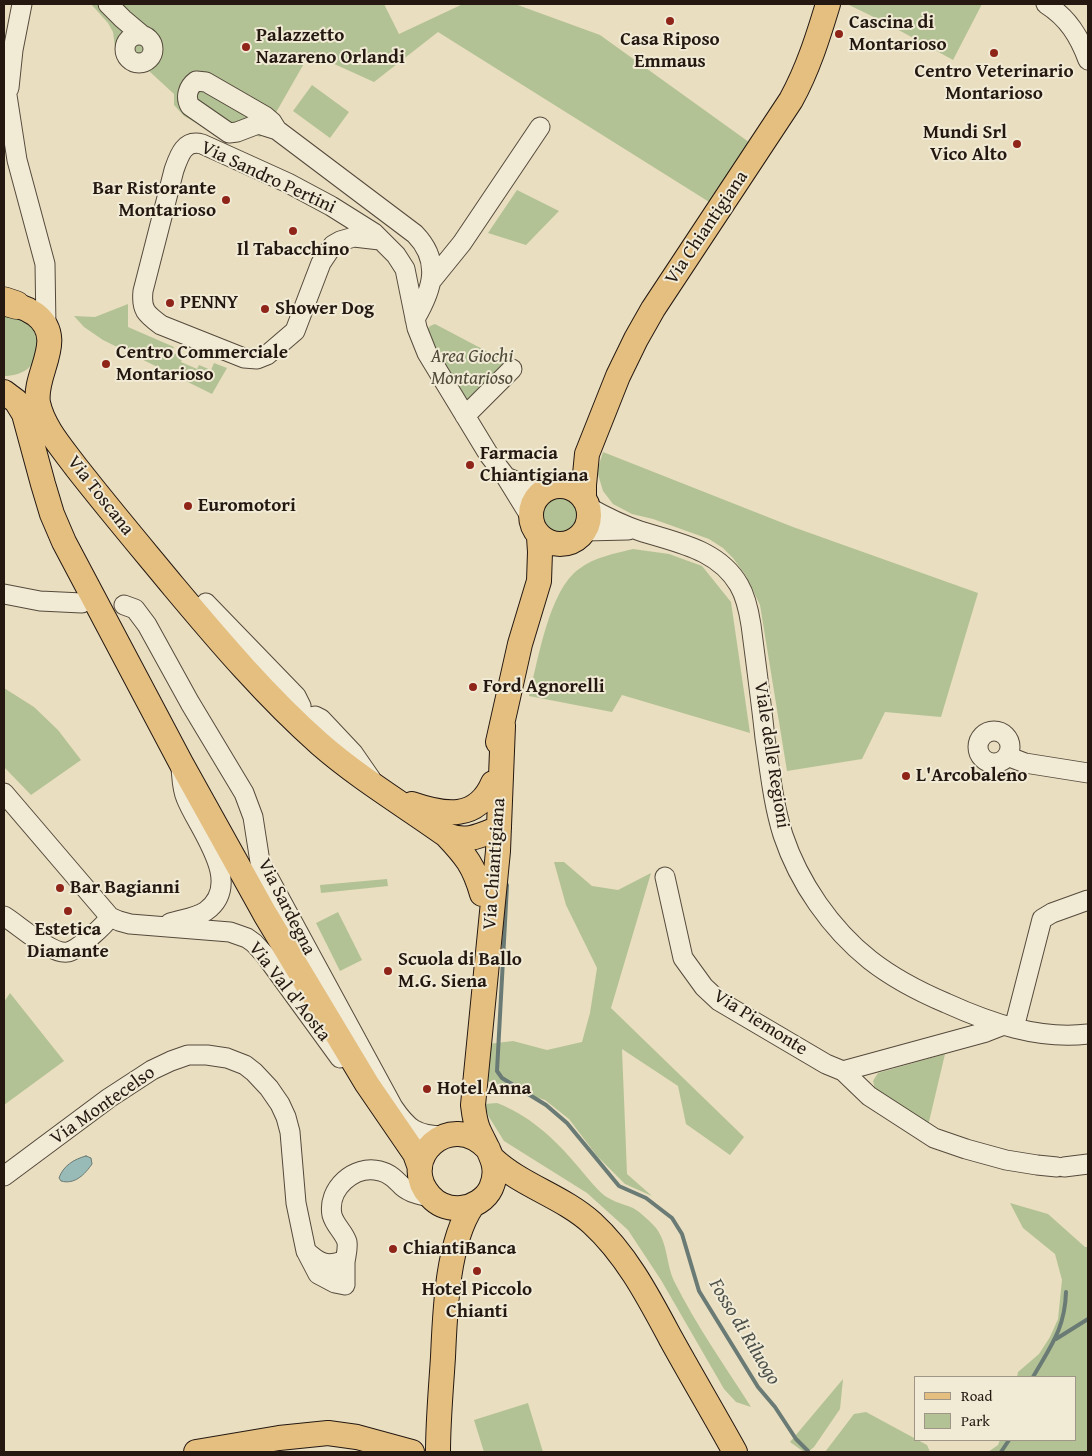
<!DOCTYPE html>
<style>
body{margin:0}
#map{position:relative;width:1092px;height:1456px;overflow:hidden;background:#e9debf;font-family:"Gentium Book Plus",serif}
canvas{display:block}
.frame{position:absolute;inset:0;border:5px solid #241811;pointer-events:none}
.legend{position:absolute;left:914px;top:1376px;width:162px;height:65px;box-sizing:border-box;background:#f1ead5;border:1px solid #9f9687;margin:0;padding:6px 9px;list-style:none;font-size:15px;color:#241811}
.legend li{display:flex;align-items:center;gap:10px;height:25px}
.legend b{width:25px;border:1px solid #9f9687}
</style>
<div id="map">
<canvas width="1092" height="1456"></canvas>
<div class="frame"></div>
<ul class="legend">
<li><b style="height:6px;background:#e4bf80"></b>Road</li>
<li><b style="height:14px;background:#b2c295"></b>Park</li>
</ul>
</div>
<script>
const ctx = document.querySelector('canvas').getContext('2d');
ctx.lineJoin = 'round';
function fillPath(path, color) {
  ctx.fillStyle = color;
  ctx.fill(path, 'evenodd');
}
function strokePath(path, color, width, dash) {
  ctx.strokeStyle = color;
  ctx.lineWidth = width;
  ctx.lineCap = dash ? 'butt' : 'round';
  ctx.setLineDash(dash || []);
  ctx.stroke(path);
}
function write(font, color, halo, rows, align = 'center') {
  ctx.font = font + ' "Gentium Book Plus",serif';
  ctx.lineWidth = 4;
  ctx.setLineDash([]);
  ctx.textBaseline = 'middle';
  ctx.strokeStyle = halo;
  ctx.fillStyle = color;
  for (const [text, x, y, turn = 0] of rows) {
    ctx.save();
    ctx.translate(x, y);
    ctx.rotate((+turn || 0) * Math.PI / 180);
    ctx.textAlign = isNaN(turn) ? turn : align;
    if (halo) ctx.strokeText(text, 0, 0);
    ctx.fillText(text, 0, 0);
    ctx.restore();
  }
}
const green = new Path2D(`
 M 91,4 L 384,4 L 399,34 L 463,4 L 515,4 L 600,35 L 753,145 L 714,205 L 438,32 L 374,82 L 310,53 L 266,130 L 260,137 L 252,133 L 226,140 L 184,116 L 174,105 L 174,94 L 149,71 L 128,67 L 119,60 L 116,55 L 113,32 L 108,23 Z
 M 847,4 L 982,4 L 953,60 L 886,23 Z
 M 312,85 L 349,112 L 330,138 L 293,111 Z
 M 517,190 L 559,211 L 526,245 L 488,233 Z
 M 128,304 L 128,327 L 174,347 L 171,352 L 183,357 L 181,362 L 197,369 L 199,365 L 211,370 L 214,363 L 227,368 L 212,394 L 103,340 L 84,327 L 74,316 L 95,317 Z
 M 4,314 C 7,314 12,314 16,315 C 19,316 22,319 25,321 C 36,328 38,334 38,347 C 37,367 22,376 4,376 Z
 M 435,324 L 507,362 L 468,401 L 437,358 L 427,330 L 430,326 Z
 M 603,452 L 793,527 L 978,593 L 941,717 L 885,712 L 862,759 L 787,771 L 760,605 L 746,576 L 733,558 L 723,548 L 709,539 L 653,519 L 632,514 L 613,504 L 603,491 L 597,471 Z
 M538 516a22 22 0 1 1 44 0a22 22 0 1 1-44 0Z
 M 633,549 L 669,554 L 702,566 L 731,602 L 750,733 L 622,695 L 612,712 L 529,696 C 538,661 549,590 579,569 C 594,557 614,554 633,549 Z
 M 4,688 L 34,707 L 58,730 L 81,760 L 31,795 L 4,767 Z
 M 554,862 L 564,862 L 592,886 L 618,890 L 651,873 L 611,1008 L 744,1137 L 730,1155 L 686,1124 L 678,1086 L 622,1049 L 627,1174 L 652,1196 L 625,1184 L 597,1156 L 569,1119 L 545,1100 L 484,1080 L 488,1044 L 513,1041 L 547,1050 L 582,1042 L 590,1013 L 597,968 L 566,905 Z
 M 387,879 L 388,886 L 321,893 L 320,885 Z
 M 338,912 L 362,960 L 340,971 L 316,923 Z
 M 10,993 L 64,1061 L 4,1105 L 4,1002 Z
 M 945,1054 L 928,1126 L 875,1089 L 873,1081 L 878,1073 Z
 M 497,1103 C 528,1115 553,1137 574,1162 C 584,1173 594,1187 605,1196 C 614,1202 623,1204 633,1208 C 640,1212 650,1221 656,1228 C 668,1244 666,1263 674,1281 C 696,1325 725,1366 751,1407 L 736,1402 L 724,1389 L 661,1280 L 628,1230 L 587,1193 L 504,1141 L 489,1117 L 484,1104 Z
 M 1010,1203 L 1048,1214 L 1085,1247 L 1088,1247 L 1088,1452 L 988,1452 L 998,1445 L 1000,1440 L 1076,1440 L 1076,1377 L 1017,1377 L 1018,1372 L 1039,1354 L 1050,1337 L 1058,1319 L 1062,1280 L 1055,1254 L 1023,1228 Z
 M 843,1379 L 840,1409 L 814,1447 L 808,1452 L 804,1452 L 790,1442 Z
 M 528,1403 L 543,1452 L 484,1452 L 474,1420 Z
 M 866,1412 L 927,1445 L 930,1452 L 825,1452 L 854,1414 Z`);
const water = new Path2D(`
 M 86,1156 L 91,1158 L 92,1164 C 85,1174 75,1185 61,1181 L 59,1178 C 63,1166 74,1159 86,1156 Z`);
const stream = new Path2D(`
 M 507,885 L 497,1071 L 502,1078 L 546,1105 L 567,1123 L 619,1186 L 646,1198 L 672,1218 L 682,1234 L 699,1291 L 758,1387 L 775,1407 L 796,1439 L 808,1451
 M 1056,1339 L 1088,1319
 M 1033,1377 C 1050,1347 1065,1329 1066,1292
 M 1001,1452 L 1009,1440`);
const minor = new Path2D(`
 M 108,4 L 123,19 L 142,35
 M 1046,4 C 1068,18 1079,36 1088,60
 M125 49a14 14 0 1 1 28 0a14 14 0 1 1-28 0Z
 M 4,76 L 17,160 L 45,264 L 46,327
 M 9,88 L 13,50 L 22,4
 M 277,130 L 272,122 L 265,116 L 206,82 L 196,81 C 188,87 185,97 190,106 L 229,133 L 237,132 L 258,124 L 277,130 L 415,234 C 442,262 432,290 415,319
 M 380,240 L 354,237 L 340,241 L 333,245 L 321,263 L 295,331 L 267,355 L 257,359 L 244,358 L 161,325 C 146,314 141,310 143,291 L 174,170 C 179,156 184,139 202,144 L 288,183 L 331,206 L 374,233 L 396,255 L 405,269 L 417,328 L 427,353 L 489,455 L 506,477 L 530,516
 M 432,280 L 462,243 L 540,127
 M 465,416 L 512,369
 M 506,477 L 542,492
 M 588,507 C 604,516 622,525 640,531 C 677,543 718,549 739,585 C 746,597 749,612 751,625 C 756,663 761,701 765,738 C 770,771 773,803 783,835 C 799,883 831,929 870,960 C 893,978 920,992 946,1003 C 990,1023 1039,1040 1088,1034
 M 585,531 L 628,530
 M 4,594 L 40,601 L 82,603
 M 124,605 L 135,609 L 147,625 L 190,703 L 244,793 L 253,817 L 260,862 L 393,1107 C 408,1129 416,1135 443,1136
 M 197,615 L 206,603 L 296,696 L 301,706 L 294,719
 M 302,727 L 310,717 L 315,716 L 321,719 L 353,753 L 371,779
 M978 747a16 16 0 1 1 32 0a16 16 0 1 1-32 0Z
 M 1007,756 L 1025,763 L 1088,773
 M 4,793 L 110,917 L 119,921 L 130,924 L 230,932 L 247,938 L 254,943 L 265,955 L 340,1058
 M 665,877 L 683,958 L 704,987 L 719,1001 L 826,1064 L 843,1071 L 869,1096 L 934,1138 L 966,1149 L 1006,1160 L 1037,1165 L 1057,1167
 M 4,916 C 19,925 51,955 68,952 C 76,950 82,944 88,939 C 96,932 104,926 110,917
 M 170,923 C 182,919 196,918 206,911 C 245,883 198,829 186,798 C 182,789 182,778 181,768
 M 1014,1028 L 1042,919 L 1052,913 L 1088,900
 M 843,1071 L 986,1032 L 1004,1025
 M 1064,1167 L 1088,1164
 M 4,1176 L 109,1098 L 152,1070 L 171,1061 L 188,1055 L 207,1055 L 227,1058 L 245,1065 L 254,1072 L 269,1088 L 280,1104 L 286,1117 L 290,1132 L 296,1203 L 306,1251 L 318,1274 L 335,1283 L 345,1285 C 345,1277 345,1269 345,1262 C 346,1255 348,1249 347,1242 C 344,1232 335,1226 332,1215 C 327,1189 354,1164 380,1171 C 389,1173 395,1179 402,1186 C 410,1193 420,1195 430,1197
 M 306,1251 C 320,1264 327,1267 345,1260`);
const major = new Path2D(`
 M 4,304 C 16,304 25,307 35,314 C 68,339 33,373 38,403 C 43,427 62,448 76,467 C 108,508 141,547 174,587 C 220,642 267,697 320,744 C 359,778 404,805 446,835 C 466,856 474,866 482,894
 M 4,392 L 16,401 L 24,414 L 43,484 L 52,514 L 64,542 L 181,763 L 265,914 L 367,1084 L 415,1154 L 420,1168
 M531 515a29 29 0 1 1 58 0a29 29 0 1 1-58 0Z
 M 584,499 L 584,485 L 587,454 L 618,376 L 636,339 L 653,309 L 791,100 C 808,69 818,37 828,4
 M 498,742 L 520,644 L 539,581 L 540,552 L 539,537
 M 412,804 C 444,815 477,821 493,783
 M 446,835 C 467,843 479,836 499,828
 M 488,1149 C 450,1108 397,1160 430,1196 C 438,1205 449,1209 461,1208 C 473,1207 486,1199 491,1188 C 501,1166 488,1151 479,1131 C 475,1123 474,1114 473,1105 L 498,851 L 503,726
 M 493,1159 C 522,1186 562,1196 592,1223 C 627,1255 649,1298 671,1339 C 692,1377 714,1414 735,1452
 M 196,1452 L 279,1438 L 328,1433 L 357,1437 L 412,1452
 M 438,1452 C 438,1421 441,1389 443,1357 C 445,1313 447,1243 472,1206`);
const highway = new Path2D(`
 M 4,301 L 16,305`);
const markers = [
 [670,21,5,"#8f2418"],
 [839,34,5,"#8f2418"],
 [246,47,5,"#8f2418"],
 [994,53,5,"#8f2418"],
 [1017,144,5,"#8f2418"],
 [226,200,5,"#8f2418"],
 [293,231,5,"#8f2418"],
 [170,303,5,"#8f2418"],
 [265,309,5,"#8f2418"],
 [106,364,5,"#8f2418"],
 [470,465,5,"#8f2418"],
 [188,506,5,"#8f2418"],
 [473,687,5,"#8f2418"],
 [906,776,5,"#8f2418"],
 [60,888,5,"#8f2418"],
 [68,911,5,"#8f2418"],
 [388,971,5,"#8f2418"],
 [427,1089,5,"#8f2418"],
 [393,1249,5,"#8f2418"],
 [477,1271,5,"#8f2418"]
];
const poiNames = [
 ["Cascina di",849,23],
 ["Montarioso",849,45],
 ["Palazzetto",256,36],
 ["Nazareno Orlandi",256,58],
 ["Casa Riposo",670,40,"center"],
 ["Emmaus",670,62,"center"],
 ["Centro Veterinario",994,72,"center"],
 ["Montarioso",994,94,"center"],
 ["Mundi Srl",1007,133,"right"],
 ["Vico Alto",1007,155,"right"],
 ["Bar Ristorante",216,189,"right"],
 ["Montarioso",216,211,"right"],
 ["Il Tabacchino",293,250,"center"],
 ["PENNY",180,303],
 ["Shower Dog",275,309],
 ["Centro Commerciale",116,353],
 ["Montarioso",116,375],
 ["Farmacia",480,454],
 ["Chiantigiana",480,476],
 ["Euromotori",198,506],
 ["Ford Agnorelli",483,687],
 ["L'Arcobaleno",916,776],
 ["Bar Bagianni",70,888],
 ["Estetica",68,930,"center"],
 ["Diamante",68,952,"center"],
 ["Scuola di Ballo",398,960],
 ["M.G. Siena",398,982],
 ["Hotel Anna",437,1089],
 ["ChiantiBanca",403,1249],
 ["Hotel Piccolo",477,1290,"center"],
 ["Chianti",477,1312,"center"]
];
const streetNames = [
 ["Via Sandro Pertini",268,178,25],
 ["Via Chiantigiana",707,228,-56],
 ["Via Toscana",100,496,52],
 ["Viale delle Regioni",771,755,81],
 ["Via Chiantigiana",495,864,-86],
 ["Via Sardegna",286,907,63],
 ["Via Val d'Aosta",289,992,52],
 ["Via Piemonte",760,1023,32],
 ["Via Montecelso",103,1106,-35]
];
const parkNames = [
 ["Area Giochi",472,357],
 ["Montarioso",472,379]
];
const waterNames = [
 ["Fosso di Riluogo",744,1332,59]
];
fillPath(green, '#b2c295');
fillPath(water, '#98bbb7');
strokePath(water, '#6a7a75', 1);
strokePath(stream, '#6a7a75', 4);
strokePath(minor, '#554a3c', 21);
strokePath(major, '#241811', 26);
strokePath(highway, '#241811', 29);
strokePath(minor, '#f1ead5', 19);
strokePath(major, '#e4bf80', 24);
strokePath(highway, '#e4bf80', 28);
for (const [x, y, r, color] of markers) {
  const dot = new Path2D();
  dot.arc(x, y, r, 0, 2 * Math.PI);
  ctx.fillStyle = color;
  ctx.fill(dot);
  strokePath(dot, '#f1ead5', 2);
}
write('bold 19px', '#241811', '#f1ead5', poiNames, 'left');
write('19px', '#241811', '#f1ead5', streetNames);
write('italic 19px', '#4f4b39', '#f1ead5', parkNames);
write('italic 20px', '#4d514b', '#f1ead5', waterNames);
</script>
